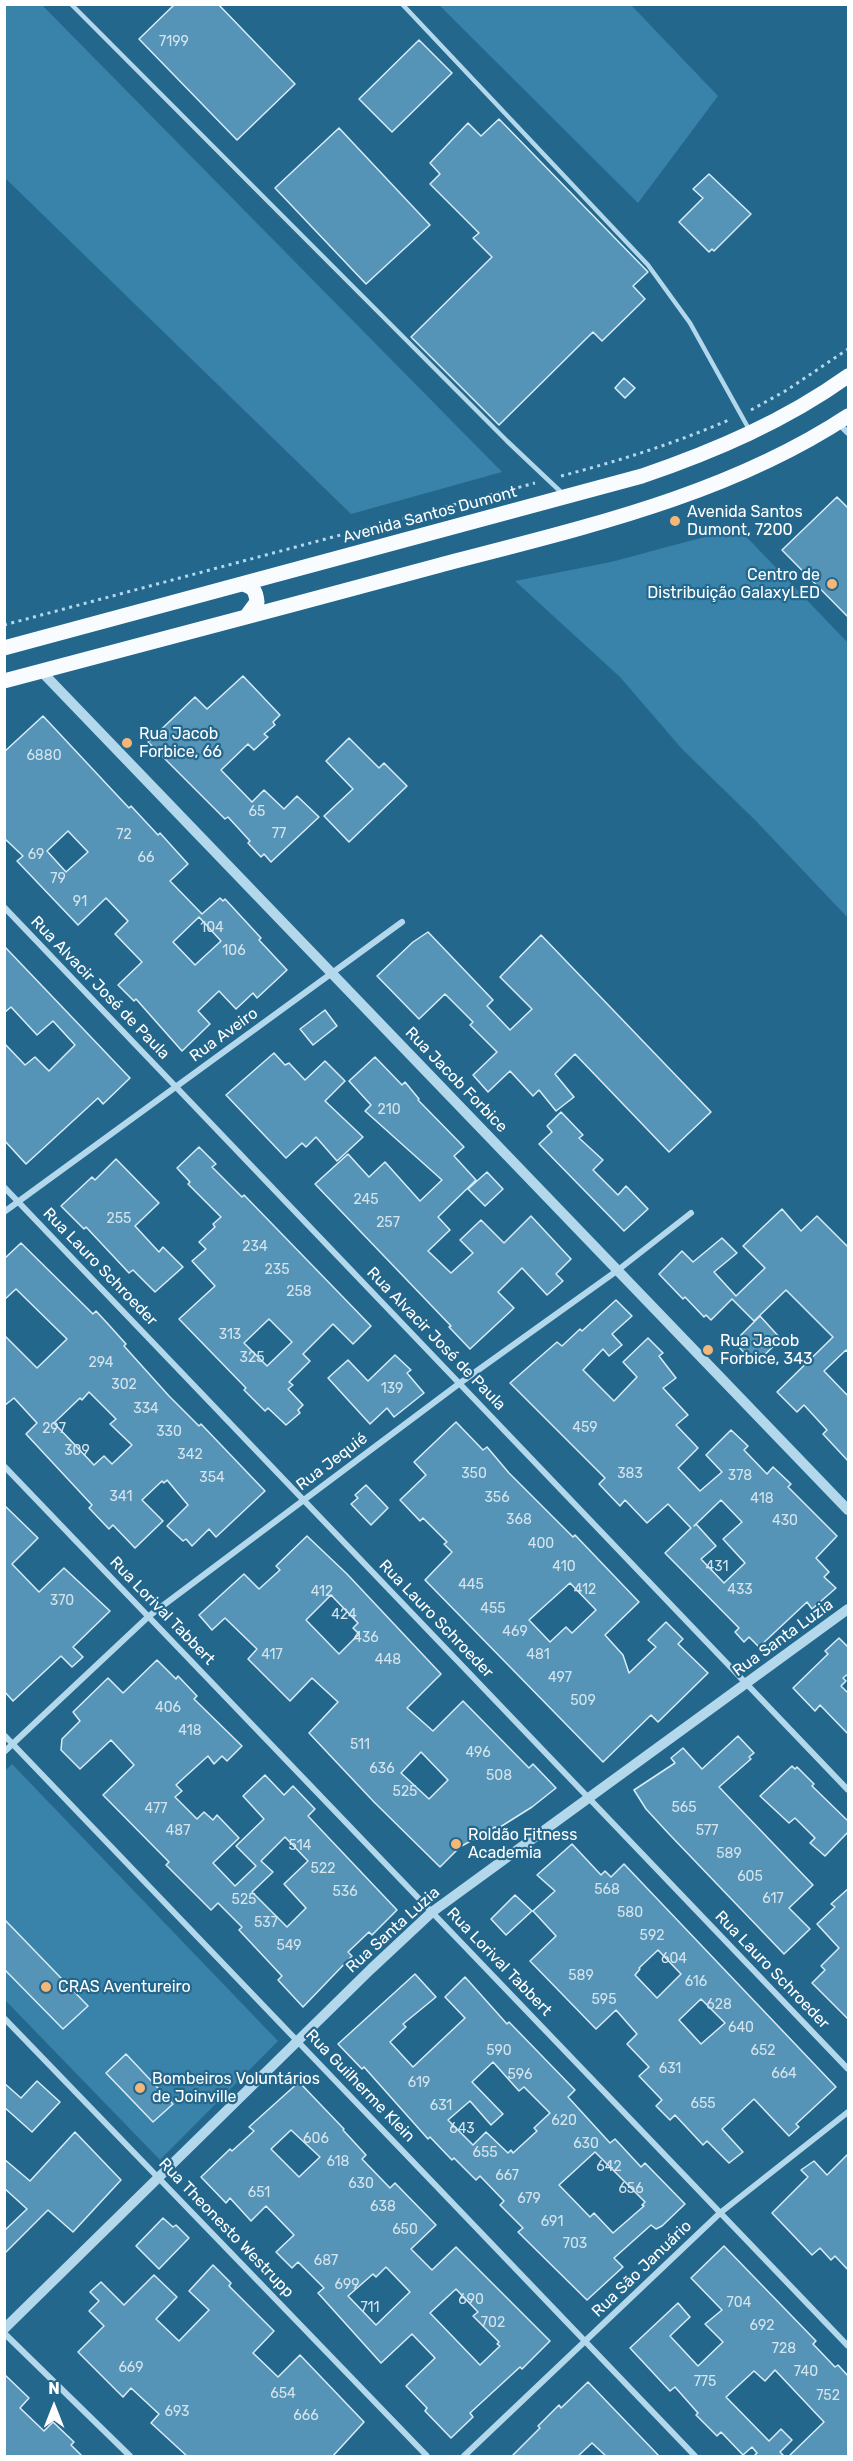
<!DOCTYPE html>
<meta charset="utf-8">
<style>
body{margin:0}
#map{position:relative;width:853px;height:2461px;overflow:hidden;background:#24678d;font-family:Rubik,sans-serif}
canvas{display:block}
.frame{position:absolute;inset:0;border:6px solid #fff;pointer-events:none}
.north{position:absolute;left:24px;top:2377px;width:60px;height:60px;-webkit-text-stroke:4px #24678d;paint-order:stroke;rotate:0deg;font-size:16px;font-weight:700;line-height:24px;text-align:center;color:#fff}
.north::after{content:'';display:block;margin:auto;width:21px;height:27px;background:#fff;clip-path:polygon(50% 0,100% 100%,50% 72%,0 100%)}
</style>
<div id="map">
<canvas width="853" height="2461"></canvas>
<div class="frame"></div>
<div class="north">N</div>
</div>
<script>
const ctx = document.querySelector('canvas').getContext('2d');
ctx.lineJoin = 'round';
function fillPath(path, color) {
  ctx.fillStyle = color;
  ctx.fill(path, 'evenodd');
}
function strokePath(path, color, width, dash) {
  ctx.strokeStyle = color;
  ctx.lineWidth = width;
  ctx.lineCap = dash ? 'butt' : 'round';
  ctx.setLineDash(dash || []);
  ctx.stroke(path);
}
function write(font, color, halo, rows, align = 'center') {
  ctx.font = font + ' Rubik,sans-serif';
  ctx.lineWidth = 4.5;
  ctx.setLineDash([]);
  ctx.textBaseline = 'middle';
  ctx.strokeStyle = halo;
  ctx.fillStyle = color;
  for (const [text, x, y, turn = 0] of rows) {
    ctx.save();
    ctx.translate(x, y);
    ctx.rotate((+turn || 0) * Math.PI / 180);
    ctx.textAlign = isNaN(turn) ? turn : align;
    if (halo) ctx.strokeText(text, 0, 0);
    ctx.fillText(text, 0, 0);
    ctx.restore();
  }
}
const green = new Path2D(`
 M 4,5 L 42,5 L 502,472 L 351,514 L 5,178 Z
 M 439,5 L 631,5 L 718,96 L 638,203 Z
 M 738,528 L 848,643 L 848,918 L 756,821 L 682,749 L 620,677 L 515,581 L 611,562 Z
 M 12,1764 L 278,2041 L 160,2160 L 5,2000 L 4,1772 Z`);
const building = new Path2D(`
 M 175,4 L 218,4 L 295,84 L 237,140 L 139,39 Z
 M 419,40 L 452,73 L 392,132 L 359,99 Z
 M 499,119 L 648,272 L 633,286 L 645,299 L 602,341 L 593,332 L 499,425 L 411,337 L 492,257 L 473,238 L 479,233 L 430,184 L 440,174 L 430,163 L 468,123 L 481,136 Z
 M 339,128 L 430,225 L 366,284 L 275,188 Z
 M 709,174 L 751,214 L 714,251 L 712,249 L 709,252 L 679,222 L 703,198 L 693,189 Z
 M 624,378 L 635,388 L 625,398 L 615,388 Z
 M 837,497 L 849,509 L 849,618 L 782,550 Z
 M 243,676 L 280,715 L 273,722 L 275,725 L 264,734 L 268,737 L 254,750 L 248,744 L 221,770 L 252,802 L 264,790 L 284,809 L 297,796 L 319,817 L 271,862 L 264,854 L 261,857 L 248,843 L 250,841 L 228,817 L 225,819 L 148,742 L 195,697 L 207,709 Z
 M 43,716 L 129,808 L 131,806 L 158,835 L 160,833 L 188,864 L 170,881 L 202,914 L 220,898 L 223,901 L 225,899 L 261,938 L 259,940 L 287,970 L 257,998 L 253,993 L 236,1009 L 219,991 L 198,1011 L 210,1024 L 182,1051 L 136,999 L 134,1001 L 118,985 L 142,962 L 115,934 L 128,921 L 106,898 L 78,925 L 17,861 L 23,856 L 4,838 L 4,752 ZM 68,831 L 88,852 L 66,872 L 47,851 ZM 199,917 L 221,941 L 195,965 L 173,942 Z
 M 349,738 L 379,768 L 384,763 L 407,786 L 349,842 L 324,816 L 353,789 L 326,761 Z
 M 428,932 L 493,1000 L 487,1006 L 510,1030 L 532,1009 L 500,977 L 541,935 L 711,1112 L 669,1152 L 575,1054 L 555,1074 L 574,1097 L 556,1111 L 539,1090 L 533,1096 L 510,1071 L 488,1092 L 473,1075 L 497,1052 L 470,1025 L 473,1022 L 445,994 L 419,1019 L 377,976 L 413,942 Z
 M 4,946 L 130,1078 L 103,1104 L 98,1098 L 26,1164 L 4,1140 L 4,1043 L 25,1065 L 35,1057 L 49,1071 L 75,1045 L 53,1021 L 37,1035 L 11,1007 L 4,1013 Z
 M 325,1010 L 337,1026 L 313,1045 L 300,1029 Z
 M 274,1053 L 285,1065 L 289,1063 L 305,1080 L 325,1061 L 345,1081 L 325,1101 L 363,1137 L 337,1161 L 316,1137 L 306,1147 L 302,1143 L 286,1158 L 226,1095 Z
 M 375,1057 L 402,1085 L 405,1082 L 419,1099 L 418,1100 L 464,1147 L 454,1156 L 476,1180 L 438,1217 L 450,1230 L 428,1251 L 451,1273 L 473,1253 L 460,1240 L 481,1220 L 504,1243 L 531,1216 L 571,1259 L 556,1274 L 563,1281 L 547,1295 L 522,1268 L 498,1292 L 514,1308 L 470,1349 L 449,1327 L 451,1326 L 315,1184 L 348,1154 L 369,1177 L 385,1162 L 420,1201 L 442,1180 L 365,1111 L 371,1105 L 349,1081 Z
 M 561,1112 L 583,1135 L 579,1138 L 603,1160 L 593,1170 L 618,1195 L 626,1186 L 648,1209 L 624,1231 L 539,1144 L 552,1132 L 547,1126 Z
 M 199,1147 L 216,1164 L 212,1167 L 242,1197 L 244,1195 L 371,1326 L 353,1344 L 333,1324 L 303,1354 L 310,1361 L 289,1382 L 293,1385 L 288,1389 L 303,1405 L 298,1410 L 300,1413 L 286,1425 L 268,1408 L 265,1411 L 244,1390 L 246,1388 L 179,1319 L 215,1286 L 192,1261 L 206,1249 L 199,1242 L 215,1227 L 213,1224 L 221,1217 L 188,1184 L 190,1182 L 177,1168 ZM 269,1319 L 292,1342 L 267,1366 L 244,1343 Z
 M 116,1159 L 159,1203 L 135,1226 L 159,1252 L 163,1247 L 183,1267 L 155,1292 L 133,1270 L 129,1273 L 86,1227 L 84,1229 L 61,1206 L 92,1177 L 95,1180 Z
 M 487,1172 L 503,1189 L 485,1206 L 468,1189 Z
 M 782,1209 L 801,1231 L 817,1216 L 849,1248 L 849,1353 L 846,1350 L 824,1371 L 849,1397 L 849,1462 L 823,1434 L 827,1430 L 804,1405 L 797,1412 L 777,1392 L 833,1337 L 786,1290 L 754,1321 L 732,1299 L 711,1320 L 706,1315 L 704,1317 L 685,1297 L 683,1299 L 659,1274 L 682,1251 L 693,1262 L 722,1238 L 737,1253 L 714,1272 L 736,1296 L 765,1268 L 743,1246 Z
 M 21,1243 L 93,1314 L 96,1311 L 108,1324 L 126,1344 L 124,1346 L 169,1396 L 199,1426 L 201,1424 L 265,1491 L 216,1537 L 209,1529 L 192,1546 L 186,1539 L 183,1541 L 167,1526 L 188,1505 L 167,1480 L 164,1483 L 162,1481 L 142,1500 L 163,1521 L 135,1548 L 113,1525 L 109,1529 L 89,1508 L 92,1505 L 26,1434 L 37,1423 L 14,1398 L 4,1406 L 4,1335 L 37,1368 L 67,1339 L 16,1289 L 4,1300 L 4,1259 ZM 89,1392 L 116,1419 L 110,1424 L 132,1445 L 112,1464 L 104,1456 L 94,1465 L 54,1423 L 80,1398 L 82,1400 Z
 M 616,1300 L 632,1316 L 612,1334 L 622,1345 L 609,1356 L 603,1349 L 583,1370 L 614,1401 L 637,1377 L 623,1362 L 648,1338 L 663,1353 L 659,1356 L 676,1378 L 663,1388 L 688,1415 L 676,1425 L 698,1448 L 678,1468 L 700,1491 L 722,1472 L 706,1455 L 731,1430 L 748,1446 L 744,1450 L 767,1474 L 773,1467 L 791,1484 L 788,1487 L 837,1536 L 816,1558 L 829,1572 L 824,1577 L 836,1588 L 812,1609 L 807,1602 L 759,1647 L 749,1637 L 744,1642 L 735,1632 L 739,1628 L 665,1553 L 691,1528 L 668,1504 L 647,1523 L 625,1500 L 620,1506 L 599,1484 L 605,1478 L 510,1383 L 557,1342 L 562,1346 L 580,1329 L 582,1331 ZM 721,1500 L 742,1522 L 723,1539 L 745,1563 L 724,1583 L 701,1559 L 716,1546 L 696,1524 L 694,1526 Z
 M 760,1316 L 781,1339 L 755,1364 L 734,1342 Z
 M 395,1355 L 411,1370 L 407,1373 L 424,1393 L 394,1417 L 387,1408 L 370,1424 L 328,1378 L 348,1360 L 368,1381 Z
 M 456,1422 L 483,1450 L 487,1447 L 509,1473 L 573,1537 L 575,1535 L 639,1602 L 605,1635 L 623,1655 L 629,1673 L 656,1647 L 648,1640 L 666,1622 L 683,1639 L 678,1644 L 708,1673 L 658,1722 L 651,1715 L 603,1762 L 425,1580 L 452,1552 L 444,1544 L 447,1542 L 423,1518 L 420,1521 L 400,1500 L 426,1475 L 414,1462 ZM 570,1583 L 596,1610 L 572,1633 L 566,1627 L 550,1642 L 529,1620 Z
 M 366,1485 L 388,1508 L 371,1525 L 351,1504 L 358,1498 L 355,1495 Z
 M 4,1505 L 38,1538 L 12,1564 L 39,1592 L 64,1568 L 110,1611 L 73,1647 L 83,1657 L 72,1667 L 61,1656 L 13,1701 L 4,1691 Z
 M 307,1536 L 347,1574 L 441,1674 L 407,1708 L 433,1731 L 463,1701 L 529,1768 L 533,1764 L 556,1788 L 532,1807 L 497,1829 L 495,1827 L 460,1847 L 440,1867 L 374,1802 L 309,1733 L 338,1702 L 312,1678 L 290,1701 L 248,1659 L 257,1649 L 225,1618 L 212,1630 L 199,1615 L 244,1574 L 259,1589 L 280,1570 L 276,1566 ZM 331,1595 L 358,1623 L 353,1628 L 359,1634 L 339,1654 L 306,1620 ZM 421,1752 L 448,1780 L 429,1799 L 401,1773 Z
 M 839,1638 L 849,1648 L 849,1673 L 843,1678 L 846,1681 L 841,1686 L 849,1694 L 849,1735 L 820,1705 L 815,1711 L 793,1688 L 828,1654 L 825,1651 Z
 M 157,1660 L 176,1679 L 178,1676 L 197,1696 L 194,1699 L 242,1746 L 227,1761 L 222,1756 L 214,1764 L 208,1756 L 176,1785 L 182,1791 L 175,1797 L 197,1819 L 204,1812 L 213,1820 L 217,1815 L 239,1838 L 213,1863 L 235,1886 L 256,1866 L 236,1846 L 264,1819 L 243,1796 L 265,1775 L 284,1795 L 293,1786 L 315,1809 L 308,1816 L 397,1910 L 372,1935 L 369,1932 L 348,1952 L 352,1956 L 303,2007 L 278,1980 L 282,1976 L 239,1930 L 242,1927 L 218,1903 L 211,1910 L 166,1865 L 169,1862 L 103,1795 L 134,1765 L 111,1740 L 80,1769 L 61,1750 L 62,1739 L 80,1721 L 73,1712 L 108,1678 L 123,1693 ZM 285,1837 L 308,1861 L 284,1884 L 306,1908 L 287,1927 L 252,1892 L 273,1872 L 261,1861 Z
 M 738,1736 L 754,1753 L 749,1757 L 751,1759 L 719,1787 L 813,1885 L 789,1908 L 810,1929 L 784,1954 L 670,1835 L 646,1809 L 634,1790 L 675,1763 L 671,1758 L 683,1748 L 702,1769 Z
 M 792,1766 L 795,1769 L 797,1767 L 814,1784 L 812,1786 L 849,1822 L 849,1831 L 825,1856 L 810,1843 L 815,1838 L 795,1818 L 789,1823 L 760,1796 Z
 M 572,1844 L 601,1875 L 605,1871 L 611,1877 L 624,1864 L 836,2087 L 796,2124 L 799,2127 L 789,2136 L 754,2099 L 722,2129 L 743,2152 L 729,2163 L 707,2141 L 703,2145 L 675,2115 L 670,2120 L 656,2106 L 662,2100 L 639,2076 L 649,2067 L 627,2044 L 637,2034 L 616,2010 L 596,2029 L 530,1961 L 556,1936 L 533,1911 L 555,1891 L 537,1875 ZM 658,1950 L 681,1974 L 657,1998 L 635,1975 L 640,1969 L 639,1968 ZM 701,1999 L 725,2023 L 701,2044 L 679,2020 Z
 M 849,1888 L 849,2020 L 812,1983 L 825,1970 L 821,1966 L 839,1948 L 817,1924 L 835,1907 L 831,1904 Z
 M 515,1895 L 532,1911 L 506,1935 L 491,1919 Z
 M 4,1919 L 88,2006 L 63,2029 L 4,1969 Z
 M 415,1974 L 436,1997 L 403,2024 L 406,2027 L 390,2042 L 413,2067 L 465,2018 L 445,1997 L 465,1977 L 507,2024 L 509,2022 L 575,2090 L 568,2097 L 610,2143 L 615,2139 L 641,2167 L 645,2163 L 685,2204 L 662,2226 L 656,2229 L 651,2225 L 614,2258 L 623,2267 L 587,2300 L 518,2232 L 523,2228 L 500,2205 L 504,2201 L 480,2176 L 476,2180 L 454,2158 L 452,2160 L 430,2137 L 428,2139 L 364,2067 L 362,2069 L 338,2044 ZM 493,2062 L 519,2091 L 524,2087 L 550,2113 L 534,2128 L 537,2131 L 513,2153 L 511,2150 L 508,2153 L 486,2132 L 473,2145 L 448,2120 L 470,2101 L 491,2125 L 503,2114 L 472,2082 ZM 595,2152 L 645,2202 L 642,2205 L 644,2206 L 613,2233 L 594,2213 L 590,2217 L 559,2185 Z
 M 126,2054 L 173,2104 L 153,2122 L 106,2073 Z
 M 37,2081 L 60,2102 L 32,2132 L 4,2107 L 4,2083 L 21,2098 Z
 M 299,2082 L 344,2129 L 343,2130 L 366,2155 L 362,2159 L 390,2188 L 395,2183 L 436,2225 L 411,2249 L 432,2270 L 456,2247 L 550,2341 L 522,2369 L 520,2367 L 470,2413 L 473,2417 L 451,2438 L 425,2411 L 427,2408 L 406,2386 L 435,2358 L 412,2334 L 381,2363 L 318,2293 L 324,2288 L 298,2262 L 292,2268 L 276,2252 L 294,2235 L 266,2206 L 251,2221 L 230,2198 L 226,2203 L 201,2177 L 230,2149 L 232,2151 L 254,2131 L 249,2127 ZM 291,2130 L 320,2157 L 299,2177 L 271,2149 ZM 386,2267 L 410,2292 L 376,2325 L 348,2296 L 373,2274 L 376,2277 ZM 456,2289 L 478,2312 L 473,2316 L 499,2342 L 497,2344 L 500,2346 L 480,2365 L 430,2313 Z
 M 75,2132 L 121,2180 L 73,2232 L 48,2210 L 4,2254 L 4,2231 L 27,2209 L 4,2188 L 4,2159 L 30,2181 Z
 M 849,2153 L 849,2271 L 835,2256 L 831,2260 L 820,2248 L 812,2255 L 772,2213 L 808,2177 L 801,2170 L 814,2161 L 827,2175 Z
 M 163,2218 L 173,2227 L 176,2225 L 189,2238 L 159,2269 L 136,2246 Z
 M 724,2246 L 816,2341 L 813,2344 L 835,2367 L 838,2365 L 849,2377 L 849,2457 L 788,2457 L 824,2422 L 775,2370 L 765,2381 L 754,2371 L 726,2397 L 769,2441 L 781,2429 L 792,2440 L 780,2452 L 785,2457 L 753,2457 L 757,2453 L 752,2447 L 743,2455 L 721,2432 L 717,2436 L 696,2415 L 698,2413 L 675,2387 L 670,2391 L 630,2348 L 678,2303 L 690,2317 L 670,2336 L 698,2366 L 723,2342 L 705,2324 L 722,2310 L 691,2278 Z
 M 213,2265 L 231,2283 L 229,2286 L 274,2331 L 253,2353 L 278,2377 L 300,2355 L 364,2422 L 332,2457 L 188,2457 L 151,2423 L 159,2414 L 131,2388 L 123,2397 L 78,2352 L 104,2326 L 89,2311 L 99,2301 L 90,2292 L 101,2282 L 124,2305 L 154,2275 L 177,2297 L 156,2319 L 179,2341 L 209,2310 L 189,2291 Z
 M 4,2374 L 29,2398 L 20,2408 L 44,2431 L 53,2422 L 74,2442 L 71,2445 L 83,2457 L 4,2457 Z
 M 588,2382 L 660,2457 L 607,2457 L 592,2443 L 577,2457 L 511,2457 L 540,2428 L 538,2426 L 559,2405 L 561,2408 Z`);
const path = new Path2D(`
 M 751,410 L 787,390 L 848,349
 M 561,476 C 619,461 676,443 731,419
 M 4,625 L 535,483`);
const service = new Path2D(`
 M 71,4 L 507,441 L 562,493
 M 402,4 L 648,265 L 690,323 L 750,431`);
const minor = new Path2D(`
 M 839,424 L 848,433
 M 4,907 L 848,1790
 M 4,1187 L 848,2069
 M 4,1212 L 402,922
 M 4,1466 L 848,2346
 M 4,1735 L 695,2456
 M 4,1752 L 149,1616 L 460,1383 L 618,1270 L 691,1213
 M 4,2018 L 427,2456
 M 4,2333 L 130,2456
 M 464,2456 L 720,2213 L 848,2112`);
const tertiary = new Path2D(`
 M 42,672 L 848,1510
 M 4,2329 L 371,1969 L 432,1912 L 848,1609`);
const primary = new Path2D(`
 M 242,584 C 253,586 256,591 257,602 L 246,617
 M 4,648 L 642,476 C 715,451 785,421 848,376
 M 4,681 C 148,644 290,605 433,567 C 576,529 723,498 848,416`);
const markers = [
 [675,521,6,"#f5b777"],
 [832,584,6,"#f5b777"],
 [127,743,6,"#f5b777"],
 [708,1350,6,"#f5b777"],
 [456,1844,6,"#f5b777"],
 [46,1987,6,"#f5b777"],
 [140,2088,6,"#f5b777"]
];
const numberNames = [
 ["7199",174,42],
 ["6880",44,756],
 ["65",257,812],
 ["77",279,834],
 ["72",124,835],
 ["69",36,855],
 ["66",146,858],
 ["79",58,879],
 ["91",80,902],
 ["104",212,928],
 ["106",234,951],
 ["210",389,1110],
 ["245",366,1200],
 ["255",119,1219],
 ["257",388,1223],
 ["234",255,1247],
 ["235",277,1270],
 ["258",299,1292],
 ["313",230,1335],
 ["325",252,1358],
 ["294",101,1363],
 ["302",124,1385],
 ["139",392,1389],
 ["334",146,1409],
 ["459",585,1428],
 ["297",54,1429],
 ["330",169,1432],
 ["309",77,1451],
 ["342",190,1455],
 ["350",474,1474],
 ["383",630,1474],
 ["378",740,1476],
 ["354",212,1478],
 ["341",121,1497],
 ["356",497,1498],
 ["418",762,1499],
 ["368",519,1520],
 ["430",785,1521],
 ["400",541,1544],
 ["410",564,1567],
 ["431",717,1567],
 ["445",471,1585],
 ["412",585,1590],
 ["433",740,1590],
 ["412",322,1592],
 ["370",62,1601],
 ["455",493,1609],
 ["424",344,1615],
 ["469",515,1632],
 ["436",366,1638],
 ["417",272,1655],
 ["481",538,1655],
 ["448",388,1660],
 ["497",560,1678],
 ["509",583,1701],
 ["406",168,1708],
 ["418",190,1731],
 ["511",360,1745],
 ["496",478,1753],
 ["636",382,1769],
 ["508",499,1776],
 ["525",405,1792],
 ["565",684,1808],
 ["477",156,1809],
 ["487",178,1831],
 ["577",707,1831],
 ["514",300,1846],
 ["589",729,1854],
 ["522",323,1869],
 ["605",750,1877],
 ["568",607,1890],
 ["536",345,1892],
 ["617",773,1899],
 ["525",244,1900],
 ["580",630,1913],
 ["537",266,1923],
 ["592",652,1936],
 ["549",289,1946],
 ["604",674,1959],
 ["589",581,1976],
 ["616",696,1982],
 ["595",604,2000],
 ["628",719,2005],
 ["640",741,2028],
 ["590",499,2051],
 ["652",763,2051],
 ["631",670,2069],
 ["664",784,2074],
 ["596",520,2075],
 ["619",419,2083],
 ["655",703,2104],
 ["631",441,2106],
 ["620",564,2121],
 ["643",462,2129],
 ["606",316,2139],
 ["630",586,2144],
 ["655",485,2153],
 ["618",338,2162],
 ["642",609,2167],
 ["667",507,2176],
 ["630",361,2184],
 ["656",631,2189],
 ["651",259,2193],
 ["679",529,2199],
 ["638",383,2207],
 ["691",552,2222],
 ["650",405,2230],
 ["703",575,2244],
 ["687",326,2261],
 ["699",347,2285],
 ["690",471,2300],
 ["704",739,2303],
 ["711",370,2308],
 ["702",493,2323],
 ["692",762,2326],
 ["728",784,2349],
 ["669",131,2368],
 ["740",806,2372],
 ["775",705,2382],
 ["654",283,2394],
 ["752",828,2396],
 ["693",177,2412],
 ["666",306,2416]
];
const poiNames = [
 ["Avenida Santos",687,512],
 ["Dumont, 7200",687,530],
 ["Centro de",820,575,"right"],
 ["Distribuição GalaxyLED",820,593,"right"],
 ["Rua Jacob",139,734],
 ["Forbice, 66",139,752],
 ["Rua Jacob",720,1341],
 ["Forbice, 343",720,1359],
 ["Roldão Fitness",468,1835],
 ["Academia",468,1853],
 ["CRAS Aventureiro",58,1987],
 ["Bombeiros Voluntários",152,2079],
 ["de Joinville",152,2097]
];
const streetNames = [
 ["Avenida Santos Dumont",430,515,-15],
 ["Rua Alvacir José de Paula",100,988,46],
 ["Rua Aveiro",224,1035,-36],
 ["Rua Jacob Forbice",456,1080,46],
 ["Rua Lauro Schroeder",100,1267,46],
 ["Rua Alvacir José de Paula",436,1339,46],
 ["Rua Jequié",332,1462,-37],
 ["Rua Lorival Tabbert",162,1611,46],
 ["Rua Lauro Schroeder",436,1619,46],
 ["Rua Santa Luzia",783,1638,-36],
 ["Rua Santa Luzia",393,1930,-42],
 ["Rua Lorival Tabbert",499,1962,46],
 ["Rua Lauro Schroeder",772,1970,46],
 ["Rua Guilherme Klein",360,2086,46],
 ["Rua Theonesto Westrupp",226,2228,46],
 ["Rua São Januário",642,2269,-44]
];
fillPath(green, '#3982a9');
fillPath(building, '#5594b7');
strokePath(building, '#d8edf8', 1.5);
strokePath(path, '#b3d8eb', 3, [3, 4.5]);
strokePath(service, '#b3d8eb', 4.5);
strokePath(minor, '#b3d8eb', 6);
strokePath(tertiary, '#b3d8eb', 10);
strokePath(primary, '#f8fcfe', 15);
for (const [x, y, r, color] of markers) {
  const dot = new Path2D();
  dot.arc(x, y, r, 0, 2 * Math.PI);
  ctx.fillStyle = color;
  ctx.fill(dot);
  strokePath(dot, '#24678d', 2);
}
write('14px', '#d4e4ed', null, numberNames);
write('16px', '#fff', '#24678d', poiNames, 'left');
write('16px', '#fff', '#24678d', streetNames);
</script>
